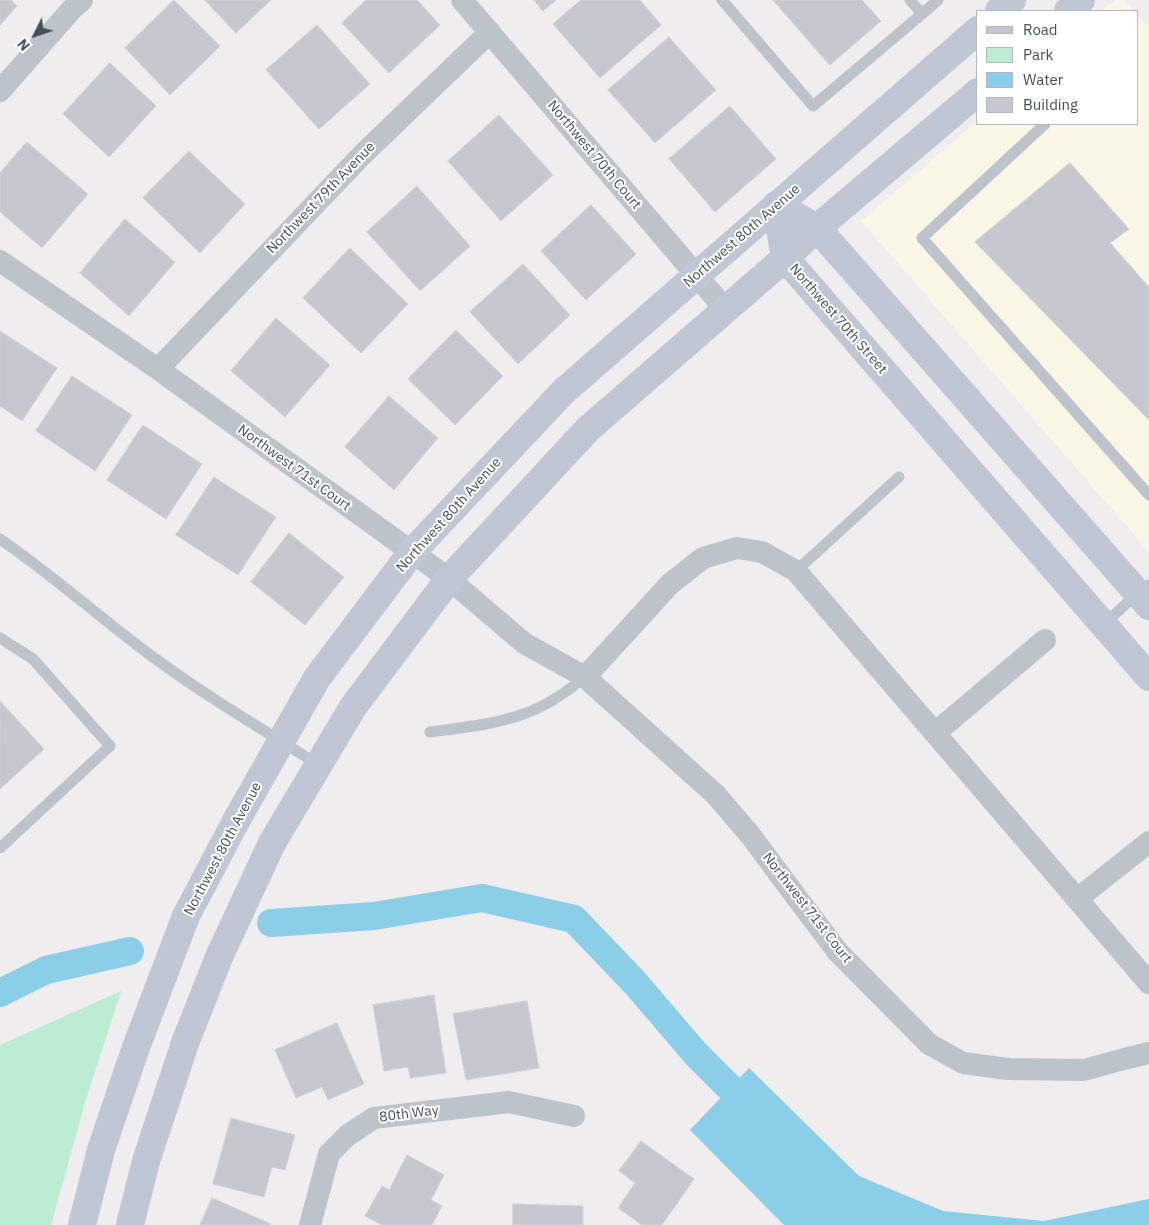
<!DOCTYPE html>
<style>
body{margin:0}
#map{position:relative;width:1149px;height:1225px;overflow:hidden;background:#efeded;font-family:"IBM Plex Sans",sans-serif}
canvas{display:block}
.legend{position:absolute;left:976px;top:10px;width:162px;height:115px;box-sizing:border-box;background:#fff;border:1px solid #b5b9bd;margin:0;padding:6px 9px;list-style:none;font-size:15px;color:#464f59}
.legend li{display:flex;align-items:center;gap:10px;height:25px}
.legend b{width:25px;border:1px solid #b5b9bd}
.north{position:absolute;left:10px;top:10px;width:50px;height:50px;-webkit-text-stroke:4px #fff;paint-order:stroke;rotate:229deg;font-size:14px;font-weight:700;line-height:20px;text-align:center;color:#464f59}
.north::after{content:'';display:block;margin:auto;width:18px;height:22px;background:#464f59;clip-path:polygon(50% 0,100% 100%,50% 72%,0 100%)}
</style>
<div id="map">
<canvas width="1149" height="1225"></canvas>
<ul class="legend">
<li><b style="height:6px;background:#bec7d3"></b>Road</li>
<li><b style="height:14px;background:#bcecd1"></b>Park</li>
<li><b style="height:14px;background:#8bcee7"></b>Water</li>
<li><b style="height:14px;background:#c7c8cf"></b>Building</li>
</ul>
<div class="north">N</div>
</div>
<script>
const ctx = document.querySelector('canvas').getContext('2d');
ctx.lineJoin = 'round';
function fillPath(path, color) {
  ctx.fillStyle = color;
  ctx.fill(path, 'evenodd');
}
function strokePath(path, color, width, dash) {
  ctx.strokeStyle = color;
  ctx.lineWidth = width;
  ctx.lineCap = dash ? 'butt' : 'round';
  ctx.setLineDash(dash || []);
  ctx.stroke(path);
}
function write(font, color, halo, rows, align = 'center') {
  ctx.font = font + ' "IBM Plex Sans",sans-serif';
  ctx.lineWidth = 4;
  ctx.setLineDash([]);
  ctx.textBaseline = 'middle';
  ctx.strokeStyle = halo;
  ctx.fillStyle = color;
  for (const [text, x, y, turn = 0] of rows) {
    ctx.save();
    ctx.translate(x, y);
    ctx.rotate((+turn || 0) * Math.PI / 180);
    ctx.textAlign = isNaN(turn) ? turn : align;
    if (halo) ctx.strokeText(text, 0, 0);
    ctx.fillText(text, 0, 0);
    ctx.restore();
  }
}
const commercial = new Path2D(`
 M 1115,0 L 1124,0 L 1134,11 L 1102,11 Z
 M 1138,15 L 1149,28 L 1149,552 L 861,221 L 978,120 L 978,124 L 1138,124 Z`);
const green = new Path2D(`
 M 121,991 L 85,1103 L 51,1225 L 0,1225 L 0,1045 Z`);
const water = new Path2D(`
 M 749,1068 L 859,1176 L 943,1211 L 1044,1221 L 1149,1199 L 1149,1225 L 784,1225 L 690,1130 Z`);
const canal = new Path2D(`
 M 271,923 L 374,916 L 482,898 L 574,919 L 636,984 L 695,1053 L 756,1114
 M 0,993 L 46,970 L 130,951`);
const building = new Path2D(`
 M 0,0 L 11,0 L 17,6 L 0,25 Z
 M 174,0 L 220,46 L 170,95 L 125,48 Z
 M 205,0 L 271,0 L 236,33 Z
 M 366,0 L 417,0 L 440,25 L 389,73 L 342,23 Z
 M 534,0 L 556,0 L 543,11 Z
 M 581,0 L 640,0 L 661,25 L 600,78 L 553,24 Z
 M 773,0 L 862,0 L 881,21 L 830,65 Z
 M 317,25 L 370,84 L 319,129 L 266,70 Z
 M 669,37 L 716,90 L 655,143 L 608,90 Z
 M 110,63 L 156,106 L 109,157 L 63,114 Z
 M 730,106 L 776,159 L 715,212 L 669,159 Z
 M 499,115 L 553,175 L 501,221 L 448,161 Z
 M 27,142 L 88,194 L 42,248 L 0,212 L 0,173 Z
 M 189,151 L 245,204 L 200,253 L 143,198 Z
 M 1070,163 L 1129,229 L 1110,243 L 1149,287 L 1149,420 L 975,242 Z
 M 417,186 L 470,246 L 420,291 L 367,232 Z
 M 591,205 L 636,254 L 586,300 L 541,251 Z
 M 125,219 L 175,262 L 129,316 L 80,273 Z
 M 350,248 L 408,304 L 361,353 L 303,298 Z
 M 523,264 L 570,315 L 518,364 L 470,312 Z
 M 276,318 L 330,365 L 285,417 L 231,371 Z
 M 456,330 L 503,376 L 455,425 L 408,379 Z
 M 0,331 L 57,368 L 22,421 L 0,406 Z
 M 72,376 L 132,415 L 95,471 L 36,431 Z
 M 389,396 L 438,438 L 394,490 L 345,447 Z
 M 143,425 L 202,464 L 166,519 L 107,480 Z
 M 214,477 L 276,517 L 238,575 L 176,535 Z
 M 289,533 L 344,577 L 305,625 L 251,582 Z
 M 0,701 L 44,749 L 0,789 Z
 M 434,995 L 446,1073 L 410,1078 L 408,1067 L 384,1071 L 373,1005 Z
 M 527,1001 L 539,1068 L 466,1080 L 453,1014 Z
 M 337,1023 L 364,1084 L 328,1100 L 322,1087 L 296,1098 L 275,1050 Z
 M 231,1118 L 295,1135 L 285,1170 L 272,1167 L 264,1197 L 213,1184 Z
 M 641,1141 L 694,1179 L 662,1225 L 642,1225 L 618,1208 L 635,1183 L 619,1171 Z
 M 407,1155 L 444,1175 L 431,1200 L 442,1206 L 432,1225 L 382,1225 L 365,1216 L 382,1186 L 389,1190 Z
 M 212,1198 L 271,1224 L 270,1225 L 200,1225 Z
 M 513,1204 L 583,1206 L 583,1225 L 513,1225 Z`);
const lane = new Path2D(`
 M 722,0 L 813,106 L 922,14
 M 910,0 L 922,14 L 938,0
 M 1045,124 L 922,238 L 1149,495
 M 0,539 C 53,575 101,619 153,657 C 206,696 263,730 319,765
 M 796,571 L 899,477
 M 1103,625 L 1138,593 L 1149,585
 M 0,638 L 33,659 L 110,746 L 0,848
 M 430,732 C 466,727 503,724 536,709 C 554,701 570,689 585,677`);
const street = new Path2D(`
 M 462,0 L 726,310
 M 0,91 L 72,9 L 82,0
 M 0,261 L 158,369 L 412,552 L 449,579 L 524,643 L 585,677 L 716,795 L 751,836 L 794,894 L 838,952 L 929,1044 L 963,1063 L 1008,1069 L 1084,1070 L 1124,1059 L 1149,1053
 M 158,369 L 363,154 L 490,32
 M 585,677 L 670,584 L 703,558 L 737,548 L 762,552 L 796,571 L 1149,983
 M 935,733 L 1045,640
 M 1077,899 L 1149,842
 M 310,1225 L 329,1154 L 348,1135 L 374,1118 L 509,1102 L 574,1116`);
const secondary = new Path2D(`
 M 999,11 L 1012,0
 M 1068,11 L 1081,0
 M 776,205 L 785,258 L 1149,677
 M 776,205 L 817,228 L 1149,606
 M 82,1225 L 101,1150 L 135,1050 L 186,916 L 236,821 L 317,678 L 412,552 L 564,391 L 978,30
 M 130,1225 L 146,1161 L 185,1043 L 219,957 L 272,843 L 353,707 L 449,579 L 588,429 L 785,258 L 817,228 L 978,92`);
const streetNames = [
 ["Northwest 70th Court",594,155,50],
 ["Northwest 79th Avenue",321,198,-46],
 ["Northwest 80th Avenue",742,236,-41],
 ["Northwest 70th Street",838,319,49],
 ["Northwest 71st Court",294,468,36],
 ["Northwest 80th Avenue",449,515,-48],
 ["Northwest 80th Avenue",223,849,-62],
 ["Northwest 71st Court",807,908,52],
 ["80th Way",409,1114,-7]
];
fillPath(commercial, '#faf6e6');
fillPath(green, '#bcecd1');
fillPath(water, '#8bcee7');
strokePath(canal, '#8bcee7', 28);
fillPath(building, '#c7c8cf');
strokePath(building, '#d1d3d8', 1);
strokePath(lane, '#bcc3cb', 11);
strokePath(street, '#bcc3cb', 22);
strokePath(secondary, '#bec7d3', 28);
write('14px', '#464f59', '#fff', streetNames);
</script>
